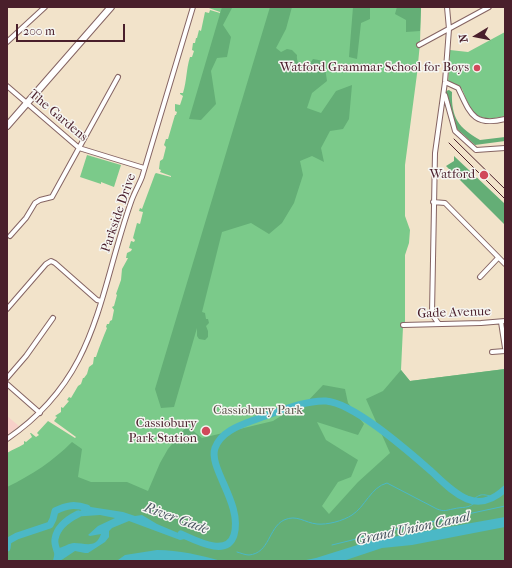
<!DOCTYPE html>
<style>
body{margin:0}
#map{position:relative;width:512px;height:568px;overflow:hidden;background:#f2e3ca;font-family:"IM FELL French Canon",serif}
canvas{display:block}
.frame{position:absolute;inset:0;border:8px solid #4a1f2b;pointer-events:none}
.north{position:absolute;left:456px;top:16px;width:40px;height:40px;-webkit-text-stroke:3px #f6f6f2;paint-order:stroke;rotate:260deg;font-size:11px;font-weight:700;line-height:16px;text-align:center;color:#4a1f2b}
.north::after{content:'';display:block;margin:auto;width:14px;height:18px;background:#4a1f2b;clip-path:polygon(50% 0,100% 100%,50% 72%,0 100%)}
.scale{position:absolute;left:16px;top:24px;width:109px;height:18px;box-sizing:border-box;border:2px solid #4a1f2b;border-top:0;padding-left:5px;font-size:12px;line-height:14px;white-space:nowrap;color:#4a1f2b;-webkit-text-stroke:3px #f6f6f2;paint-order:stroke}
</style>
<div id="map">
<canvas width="512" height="568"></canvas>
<div class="frame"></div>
<div class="north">N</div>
<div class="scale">200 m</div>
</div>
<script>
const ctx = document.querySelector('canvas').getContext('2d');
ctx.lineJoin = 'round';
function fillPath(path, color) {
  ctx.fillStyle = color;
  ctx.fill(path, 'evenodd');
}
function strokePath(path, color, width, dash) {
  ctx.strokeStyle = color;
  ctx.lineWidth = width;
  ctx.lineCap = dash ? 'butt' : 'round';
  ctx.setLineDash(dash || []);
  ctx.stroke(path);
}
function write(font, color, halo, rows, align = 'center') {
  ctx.font = font + ' "IM FELL French Canon",serif';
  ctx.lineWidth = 3;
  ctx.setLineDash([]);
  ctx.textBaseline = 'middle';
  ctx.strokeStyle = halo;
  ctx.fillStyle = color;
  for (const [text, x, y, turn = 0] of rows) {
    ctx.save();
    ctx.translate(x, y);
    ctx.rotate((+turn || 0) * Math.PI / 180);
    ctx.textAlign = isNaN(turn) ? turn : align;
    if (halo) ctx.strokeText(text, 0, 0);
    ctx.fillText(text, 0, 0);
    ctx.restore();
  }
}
const built = new Path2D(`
 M 7,416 L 19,426 L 7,435 Z`);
const green = new Path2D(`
 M 206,7 L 421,7 L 420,43 L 417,74 L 405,165 L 405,216 L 410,230 L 409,243 L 405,255 L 405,322 L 403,327 L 401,370 L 410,381 L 505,369 L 505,517 L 7,521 L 7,453 C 13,449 18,448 24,444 L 24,441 L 26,442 L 32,437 L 30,433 L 31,433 L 36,437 L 39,435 L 37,433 L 48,421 L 75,438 L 76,437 L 54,421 L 57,417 L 55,416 L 61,412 L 61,407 L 63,408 L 69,401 L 67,400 L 69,397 L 71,398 L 78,386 L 81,384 L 83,378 L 84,378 L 87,374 L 89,367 L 93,364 L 94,357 L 96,357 C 100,345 103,338 107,328 L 106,327 L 107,324 L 109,324 L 110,321 L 112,320 L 114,310 L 112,307 L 114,306 L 117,295 L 116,294 L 121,280 L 122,269 L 127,260 L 128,258 L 126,258 L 127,253 L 131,251 L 132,249 L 129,248 L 131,241 L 134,242 L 135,240 L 133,238 L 137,223 L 140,224 L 143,212 L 139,211 L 140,208 L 142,209 L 155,174 L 156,173 L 171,177 L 171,176 L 160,172 L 161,170 L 159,169 L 160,161 L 163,159 L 166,147 L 164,145 L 166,139 L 168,139 L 175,115 L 176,115 L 177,112 L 175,111 L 175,104 L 180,105 L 183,96 L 180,94 L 180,93 L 183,93 C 187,80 186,70 190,57 L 192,57 L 194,51 L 192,50 L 193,43 L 195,43 L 196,38 L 197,38 L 199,30 L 201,31 L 205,12 L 209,13 L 210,10 L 220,13 L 220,12 Z
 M 505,32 L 505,116 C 476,123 472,114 462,89 L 448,83 L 450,50 L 468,52 Z
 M 87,155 L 121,165 L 114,187 L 101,182 L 101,184 L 80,177 Z`);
const forest = new Path2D(`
 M 222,7 L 237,7 L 232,8 L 223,25 L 231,37 L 227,57 L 217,58 L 211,71 L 216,104 L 201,120 L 189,119 Z
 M 270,7 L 292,7 L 286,29 L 276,48 L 281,52 L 287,49 L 292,50 L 297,55 C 296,60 300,69 304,72 L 313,59 L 324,61 L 327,81 L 312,93 L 307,108 L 321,113 L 336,91 L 352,85 L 349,119 L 343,129 L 330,131 L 321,148 L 324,162 L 312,156 L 300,161 L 303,175 L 294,203 L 282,223 L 269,234 L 251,223 L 222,232 L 202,312 L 205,313 L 206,319 L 208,319 L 209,323 L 206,326 L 208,331 L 208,337 L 205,340 L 199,339 L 197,336 L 197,328 L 174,407 L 161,408 L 155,389 Z
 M 353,7 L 370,7 L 370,19 L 361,23 L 357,59 L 349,57 Z
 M 397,7 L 421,7 L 420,31 L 406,32 L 406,20 L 395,14 Z
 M 449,90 L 452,92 C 451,118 459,128 480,140 L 505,137 L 505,141 L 475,145 L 455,127 L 445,94 L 446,91 Z
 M 454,156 L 505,204 L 505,225 L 446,166 L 454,161 Z
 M 505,369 L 505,561 L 7,561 L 7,487 C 32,475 53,461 72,442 L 82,449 L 78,477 L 91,482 L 127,482 L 148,491 L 160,463 L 168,449 L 187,426 L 202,438 L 273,421 L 295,407 L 305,404 L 323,385 L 345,389 L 348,403 L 364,424 L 358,435 L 317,422 L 326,440 L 358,460 L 351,477 L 338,482 L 322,506 L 329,514 L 358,482 L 390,453 L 366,399 L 383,391 L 401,370 L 410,381 Z`);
const water = new Path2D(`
 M 78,505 L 123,512 L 135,516 L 142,515 L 157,524 L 190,538 L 180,540 L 129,521 L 112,528 L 109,531 L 109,537 L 105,542 L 88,553 L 85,553 L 75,551 L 60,561 L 53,561 L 56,546 L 59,548 C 64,547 69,543 74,543 C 85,543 96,549 101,534 L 90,536 L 88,535 L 98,526 L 115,518 L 100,515 L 71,517 L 83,509 Z
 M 505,517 L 505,527 L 412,545 L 382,548 L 343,561 L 301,561 L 316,558 L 370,541 Z
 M 157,550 C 179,550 200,555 221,561 L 112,561 L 118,560 L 125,555 Z`);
const stream = new Path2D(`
 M 473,500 C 482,491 485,496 496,497
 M 332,545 L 389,531 L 505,506
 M 237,552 C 241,553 245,555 249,555 C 270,553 268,528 284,520 C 297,514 305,523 317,524 C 327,525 343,521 352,515 C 365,507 371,487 387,483 L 437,509 C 445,512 446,510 453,509 C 464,506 467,510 477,501`);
const river = new Path2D(`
 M 181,534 C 195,540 227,558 234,535 C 243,504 208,468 215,448 C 222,429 245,424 262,417 C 280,411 306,400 326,401 C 354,403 409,452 431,471 C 442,481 453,493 467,499 C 482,505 494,499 505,489
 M 7,548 L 8,541 L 17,536 L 50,525 L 53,519 L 55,511 C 67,505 75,504 87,508
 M 58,554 C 57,550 54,544 55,539 C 57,526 68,519 78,514`);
const street = new Path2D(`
 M 7,42 L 45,7
 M 419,45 L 489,7
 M 445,82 L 458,88 C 470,113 473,127 505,119
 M 7,86 L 79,148 L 144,168
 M 445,95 L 455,131 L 476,150 L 505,148
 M 433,202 L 445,203 L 505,264
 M 10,236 L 26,218 L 35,203 L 40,200 L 52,197 L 118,77
 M 480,277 L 498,258
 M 7,309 L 46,264 L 51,261 L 55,263 L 97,300 L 101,301
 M 501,322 L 505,348
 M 439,324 L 433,316 L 432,313 L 435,153 L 445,82 L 449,29 L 447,7
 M 403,325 L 481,323 L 505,321
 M 492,352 L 505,351
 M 7,378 L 26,356 L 53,318
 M 7,384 L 40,413
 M 7,439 C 98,377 98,296 131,202 C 134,193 139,185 142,177 L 193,7`);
const secondary = new Path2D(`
 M 7,126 L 111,7`);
const rail = new Path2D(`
 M 454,139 L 505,189
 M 449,143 L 505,199`);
const markers = [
 [477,68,4,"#d1495b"],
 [484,175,5,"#d1495b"],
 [206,431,5,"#d1495b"]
];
const poiNames = [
 ["Watford Grammar School for Boys",469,68],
 ["Watford",475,175],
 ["Cassiobury",197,424],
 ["Park Station",197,439]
];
const streetNames = [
 ["The Gardens",58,116,40],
 ["Parkside Drive",119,213,-71],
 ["Gade Avenue",454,313,-2]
];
const parkNames = [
 ["Cassiobury Park",258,411]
];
const waterNames = [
 ["River Gade",176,519,20],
 ["Grand Union Canal",413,529,-12]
];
fillPath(built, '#f7d0c9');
fillPath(green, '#7bca8a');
fillPath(forest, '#64ae76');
fillPath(water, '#4bb8c6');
strokePath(stream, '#4bb8c6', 1);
strokePath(river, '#4bb8c6', 7);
strokePath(street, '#856463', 6);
strokePath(secondary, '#856463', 8);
strokePath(street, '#fff', 4);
strokePath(secondary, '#fff', 6);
strokePath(rail, '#4a1f2b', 1);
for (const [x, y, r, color] of markers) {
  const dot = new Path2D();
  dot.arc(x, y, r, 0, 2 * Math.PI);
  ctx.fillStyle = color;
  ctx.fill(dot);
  strokePath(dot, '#f6f6f2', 1.5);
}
write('13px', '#4a1f2b', '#f6f6f2', poiNames, 'right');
write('13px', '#4a1f2b', '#f6f6f2', streetNames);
write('13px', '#595248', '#f6f6f2', parkNames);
write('italic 14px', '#4a5561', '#f6f6f2', waterNames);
</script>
